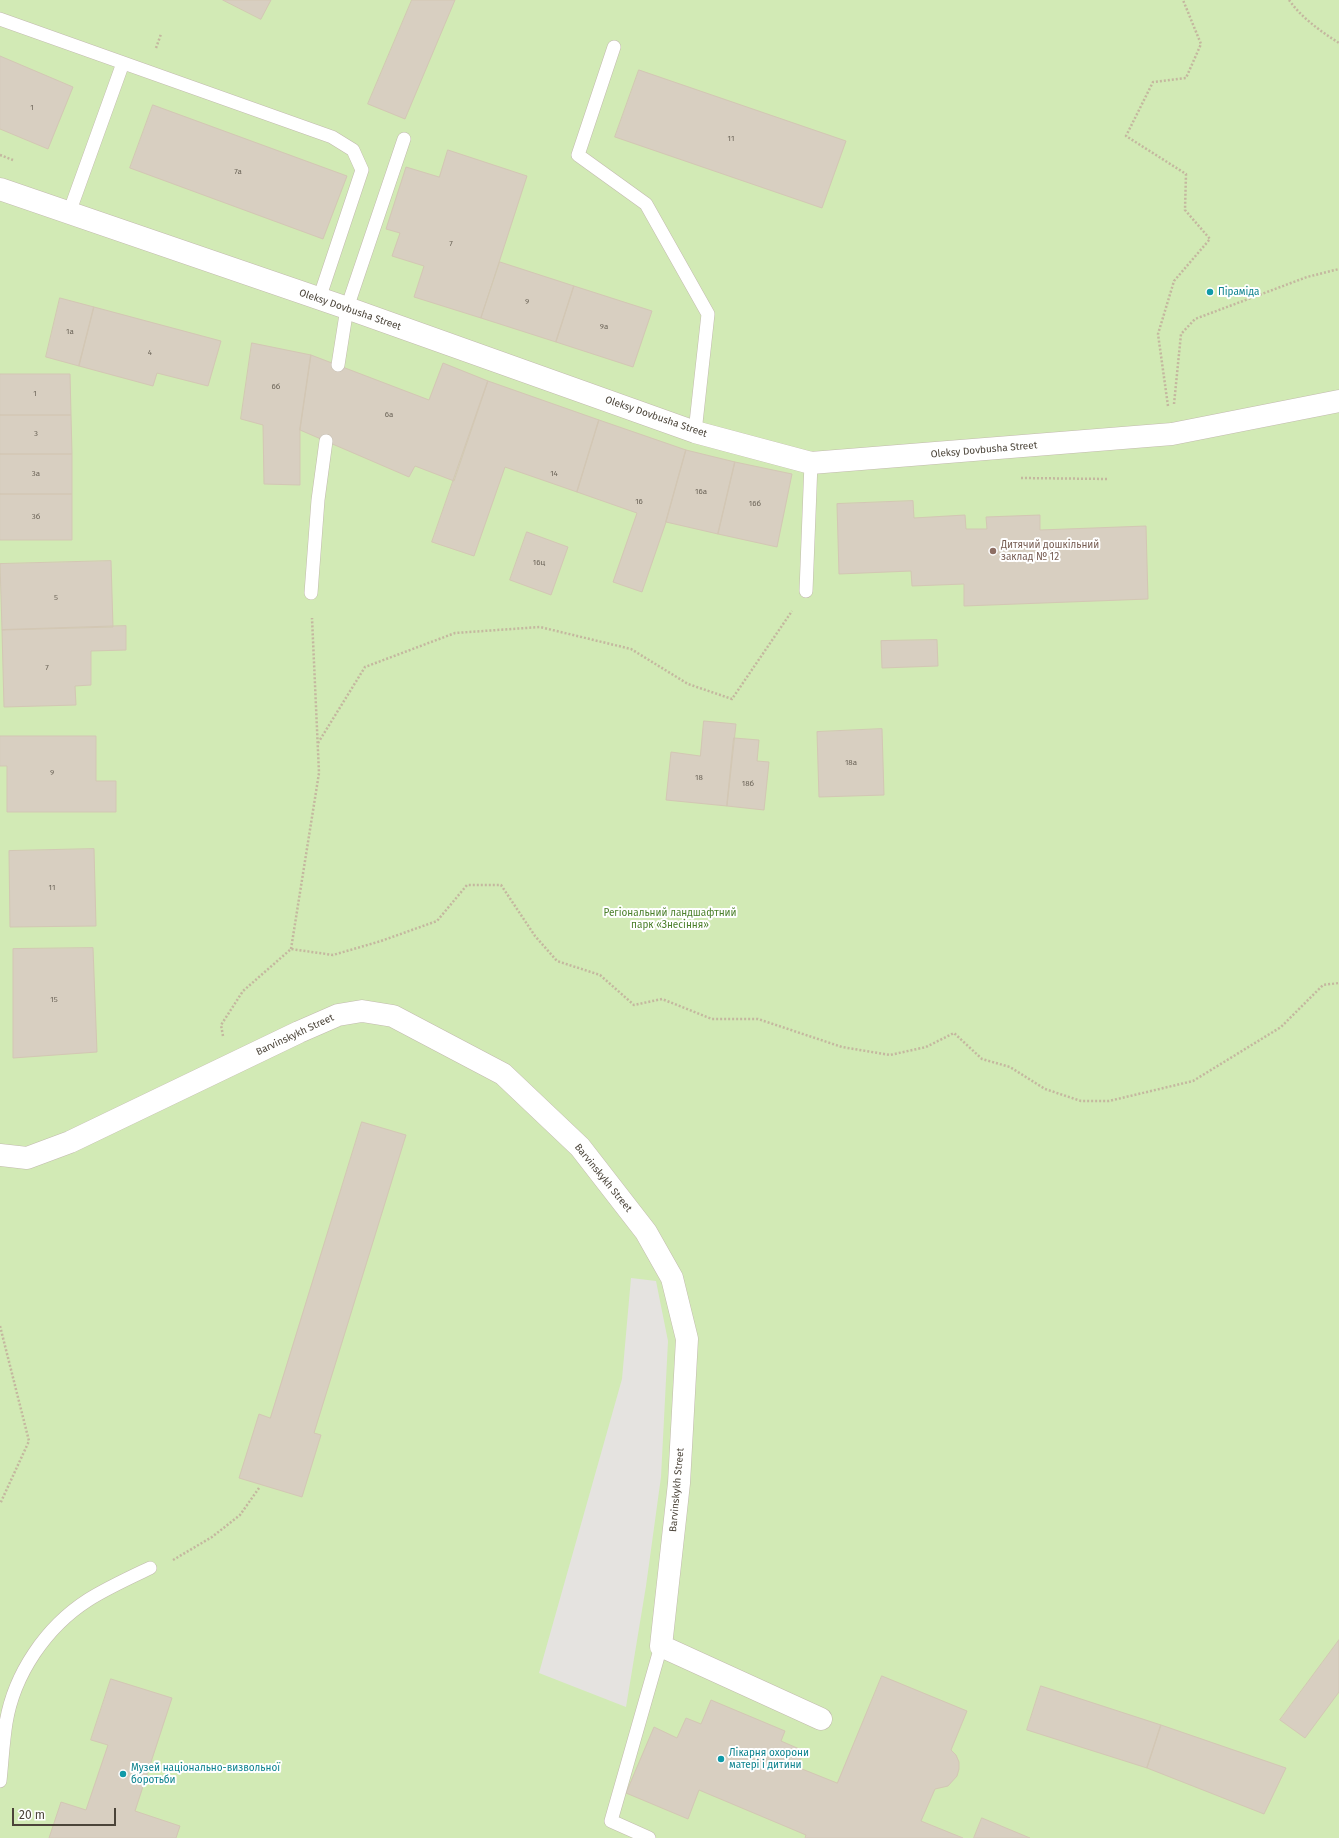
<!DOCTYPE html>
<meta charset="utf-8">
<style>
body{margin:0}
#map{position:relative;width:1339px;height:1838px;overflow:hidden;background:#f6f3ec;font-family:"Fira Sans",sans-serif}
canvas{display:block}
.scale{position:absolute;left:12px;top:1808px;width:104px;height:18px;box-sizing:border-box;border:2px solid #4b4439;border-top:0;padding-left:5px;font-size:12px;line-height:14px;white-space:nowrap;color:#4b4439;-webkit-text-stroke:3px #fff;paint-order:stroke}
</style>
<div id="map">
<canvas width="1339" height="1838"></canvas>
<div class="scale">20 m</div>
</div>
<script>
const ctx = document.querySelector('canvas').getContext('2d');
ctx.lineJoin = 'round';
function fillPath(path, color) {
  ctx.fillStyle = color;
  ctx.fill(path, 'evenodd');
}
function strokePath(path, color, width, dash) {
  ctx.strokeStyle = color;
  ctx.lineWidth = width;
  ctx.lineCap = dash ? 'butt' : 'round';
  ctx.setLineDash(dash || []);
  ctx.stroke(path);
}
function write(font, color, halo, rows, align = 'center') {
  ctx.font = font + ' "Fira Sans",sans-serif';
  ctx.lineWidth = 4;
  ctx.setLineDash([]);
  ctx.textBaseline = 'middle';
  ctx.strokeStyle = halo;
  ctx.fillStyle = color;
  for (const [text, x, y, turn = 0] of rows) {
    ctx.save();
    ctx.translate(x, y);
    ctx.rotate((+turn || 0) * Math.PI / 180);
    ctx.textAlign = isNaN(turn) ? turn : align;
    if (halo) ctx.strokeText(text, 0, 0);
    ctx.fillText(text, 0, 0);
    ctx.restore();
  }
}
const green = new Path2D(`
 M 0,0 L 1339,0 L 1339,1838 L 0,1838 Z`);
const parking = new Path2D(`
 M 631,1278 L 656,1281 L 668,1341 L 661,1477 L 646,1586 L 626,1707 L 539,1673 L 622,1379 Z`);
const building = new Path2D(`
 M 223,0 L 271,0 L 261,19 Z
 M 412,0 L 455,0 L 405,119 L 368,104 Z
 M 0,56 L 73,87 L 48,149 L 0,129 Z
 M 639,70 L 846,141 L 822,208 L 615,137 Z
 M 153,105 L 347,176 L 323,239 L 130,168 Z
 M 448,150 L 527,176 L 481,318 L 414,297 L 424,266 L 392,256 L 400,233 L 386,229 L 406,167 L 439,177 Z
 M 500,262 L 574,286 L 556,342 L 481,318 Z
 M 574,286 L 652,311 L 633,367 L 556,342 Z
 M 60,298 L 94,307 L 79,366 L 46,357 Z
 M 94,307 L 221,341 L 208,386 L 157,373 L 153,386 L 79,366 Z
 M 252,343 L 311,355 L 300,430 L 300,485 L 264,484 L 263,425 L 241,419 Z
 M 311,355 L 429,400 L 443,363 L 488,381 L 454,481 L 415,466 L 409,477 L 300,430 Z
 M 0,374 L 70,374 L 71,415 L 0,415 Z
 M 488,381 L 599,420 L 577,492 L 505,467 L 474,556 L 432,542 Z
 M 0,415 L 71,415 L 72,454 L 0,454 Z
 M 599,420 L 686,450 L 666,522 L 642,592 L 613,582 L 637,513 L 577,492 Z
 M 686,450 L 735,462 L 718,534 L 666,522 Z
 M 0,454 L 72,454 L 72,494 L 0,494 Z
 M 735,462 L 792,474 L 777,547 L 718,534 Z
 M 0,494 L 72,494 L 72,540 L 0,540 Z
 M 913,501 L 914,518 L 965,515 L 966,529 L 987,529 L 986,517 L 1040,515 L 1040,530 L 1146,526 L 1148,599 L 964,606 L 964,584 L 912,586 L 911,571 L 839,574 L 837,504 Z
 M 527,532 L 568,547 L 551,595 L 510,580 Z
 M 111,561 L 113,627 L 2,630 L 0,564 Z
 M 126,626 L 126,650 L 91,651 L 91,685 L 75,686 L 76,705 L 4,707 L 2,630 Z
 M 937,640 L 938,666 L 882,668 L 881,641 Z
 M 704,721 L 736,724 L 727,806 L 666,800 L 671,752 L 700,756 Z
 M 882,729 L 884,795 L 819,797 L 817,732 Z
 M 0,736 L 96,736 L 96,781 L 116,781 L 116,812 L 7,812 L 7,766 L 0,766 Z
 M 734,738 L 759,740 L 757,761 L 769,762 L 764,810 L 727,806 Z
 M 94,849 L 96,926 L 10,927 L 9,851 Z
 M 93,948 L 97,1052 L 13,1058 L 13,949 Z
 M 362,1122 L 406,1135 L 314,1433 L 321,1435 L 302,1497 L 239,1478 L 259,1414 L 270,1418 Z
 M 1339,1640 L 1339,1692 L 1305,1738 L 1280,1720 Z
 M 882,1676 L 967,1711 L 951,1750 L 956,1755 L 959,1762 L 959,1769 L 957,1776 L 948,1786 L 935,1789 L 921,1821 L 963,1838 L 805,1838 L 806,1835 L 699,1790 L 688,1819 L 626,1793 L 654,1727 L 677,1738 L 686,1718 L 701,1724 L 711,1700 L 785,1731 L 781,1741 L 804,1751 L 797,1767 L 837,1783 Z
 M 111,1679 L 172,1698 L 135,1811 L 180,1826 L 176,1838 L 49,1838 L 61,1802 L 86,1810 L 108,1745 L 91,1740 Z
 M 1041,1686 L 1161,1725 L 1147,1768 L 1027,1730 Z
 M 1161,1725 L 1286,1768 L 1264,1814 L 1147,1768 Z
 M 982,1818 L 1030,1838 L 974,1838 Z`);
const path = new Path2D(`
 M 1289,0 C 1302,18 1320,31 1339,43
 M 156,48 L 161,34
 M 0,155 L 13,160
 M 1174,404 L 1181,334 L 1195,319 L 1307,277 L 1339,269
 M 1168,406 L 1158,334 L 1174,281 L 1210,239 L 1185,210 L 1186,174 L 1126,136 L 1153,82 L 1186,78 L 1201,44 L 1183,0
 M 1021,478 L 1109,479
 M 318,743 L 365,667 L 455,633 L 540,627 L 631,649 L 688,684 L 732,699 L 792,611
 M 291,949 L 319,773 L 312,618
 M 223,1036 L 221,1025 L 243,991 L 291,949 L 333,955 L 381,941 L 437,921 L 467,885 L 501,885 L 535,936 L 557,961 L 600,975 L 634,1005 L 662,999 L 712,1019 L 758,1019 L 842,1047 L 890,1055 L 926,1047 L 954,1033 L 982,1059 L 1010,1067 L 1045,1089 L 1081,1101 L 1109,1101 L 1193,1081 L 1281,1027 L 1323,985 L 1339,983
 M 0,1326 L 29,1441 L 0,1504
 M 173,1560 L 212,1537 L 240,1515 L 259,1488`);
const service = new Path2D(`
 M 0,19 L 332,137 L 353,150 L 362,170 L 319,299
 M 614,47 L 578,155 L 646,204 L 708,314 L 695,432
 M 69,213 L 123,63
 M 338,365 L 347,308 L 404,139
 M 806,591 L 811,463
 M 311,593 L 318,500 L 326,441
 M 0,1781 C 2,1762 3,1742 6,1723 C 14,1674 46,1627 88,1600 C 107,1588 129,1578 150,1568
 M 649,1838 L 611,1821 L 661,1646`);
const minor = new Path2D(`
 M 0,189 L 347,308 L 695,432 L 811,463 L 1172,434 L 1339,401
 M 0,1155 L 27,1158 L 70,1142 L 299,1032 L 338,1015 L 362,1011 L 393,1016 L 503,1074 L 580,1147 L 646,1232 L 672,1278 L 687,1339 L 679,1483 L 661,1646 L 821,1719`);
const markers = [
 [1210,292,4,"#0f9aa8"],
 [993,551,4,"#8d6e63"],
 [721,1759,4,"#0f9aa8"],
 [123,1774,4,"#0f9aa8"]
];
const numberNames = [
 ["1",32,108],
 ["11",731,139],
 ["7а",238,172],
 ["7",451,244],
 ["9",527,302],
 ["9а",604,327],
 ["1а",70,332],
 ["4",150,353],
 ["6б",276,387],
 ["1",35,394],
 ["6а",389,415],
 ["3",36,434],
 ["3а",36,474],
 ["14",554,474],
 ["16а",701,492],
 ["16",639,502],
 ["16б",755,504],
 ["3б",36,517],
 ["16ц",539,563],
 ["5",56,598],
 ["7",47,668],
 ["18а",851,763],
 ["9",52,773],
 ["18",699,778],
 ["18б",748,784],
 ["11",52,888],
 ["15",54,1000]
];
const cultureNames = [
 ["Піраміда",1218,292],
 ["Лікарня охорони",729,1753],
 ["матері і дитини",729,1765],
 ["Музей національно-визвольної",131,1768],
 ["боротьби",131,1780]
];
const streetNames = [
 ["Oleksy Dovbusha Street",350,310,19],
 ["Oleksy Dovbusha Street",656,417,19],
 ["Oleksy Dovbusha Street",984,450,-5],
 ["Barvinskykh Street",295,1035,-25],
 ["Barvinskykh Street",603,1178,51],
 ["Barvinskykh Street",677,1490,-85]
];
const educationNames = [
 ["Дитячий дошкільний",1001,545],
 ["заклад № 12",1001,557]
];
const parkNames = [
 ["Регіональний ландшафтний",670,913],
 ["парк «Знесіння»",670,925]
];
fillPath(green, '#d2eab5');
fillPath(parking, '#e5e3e0');
fillPath(building, '#d8cfc1');
strokePath(building, '#d3c7b4', 1);
strokePath(service, '#c2bbae', 14);
strokePath(minor, '#c2bbae', 23);
strokePath(path, '#c4b79f', 2.5, [2, 2]);
strokePath(service, '#fff', 13);
strokePath(minor, '#fff', 22);
for (const [x, y, r, color] of markers) {
  const dot = new Path2D();
  dot.arc(x, y, r, 0, 2 * Math.PI);
  ctx.fillStyle = color;
  ctx.fill(dot);
  strokePath(dot, '#fff', 1.5);
}
write('8px', '#6e675b', null, numberNames);
write('10px', '#0d838f', '#fff', cultureNames, 'left');
write('10px', '#4b4439', '#fff', streetNames);
write('10px', '#785e54', '#fff', educationNames, 'left');
write('10px', '#4a7f2a', '#fff', parkNames);
</script>
